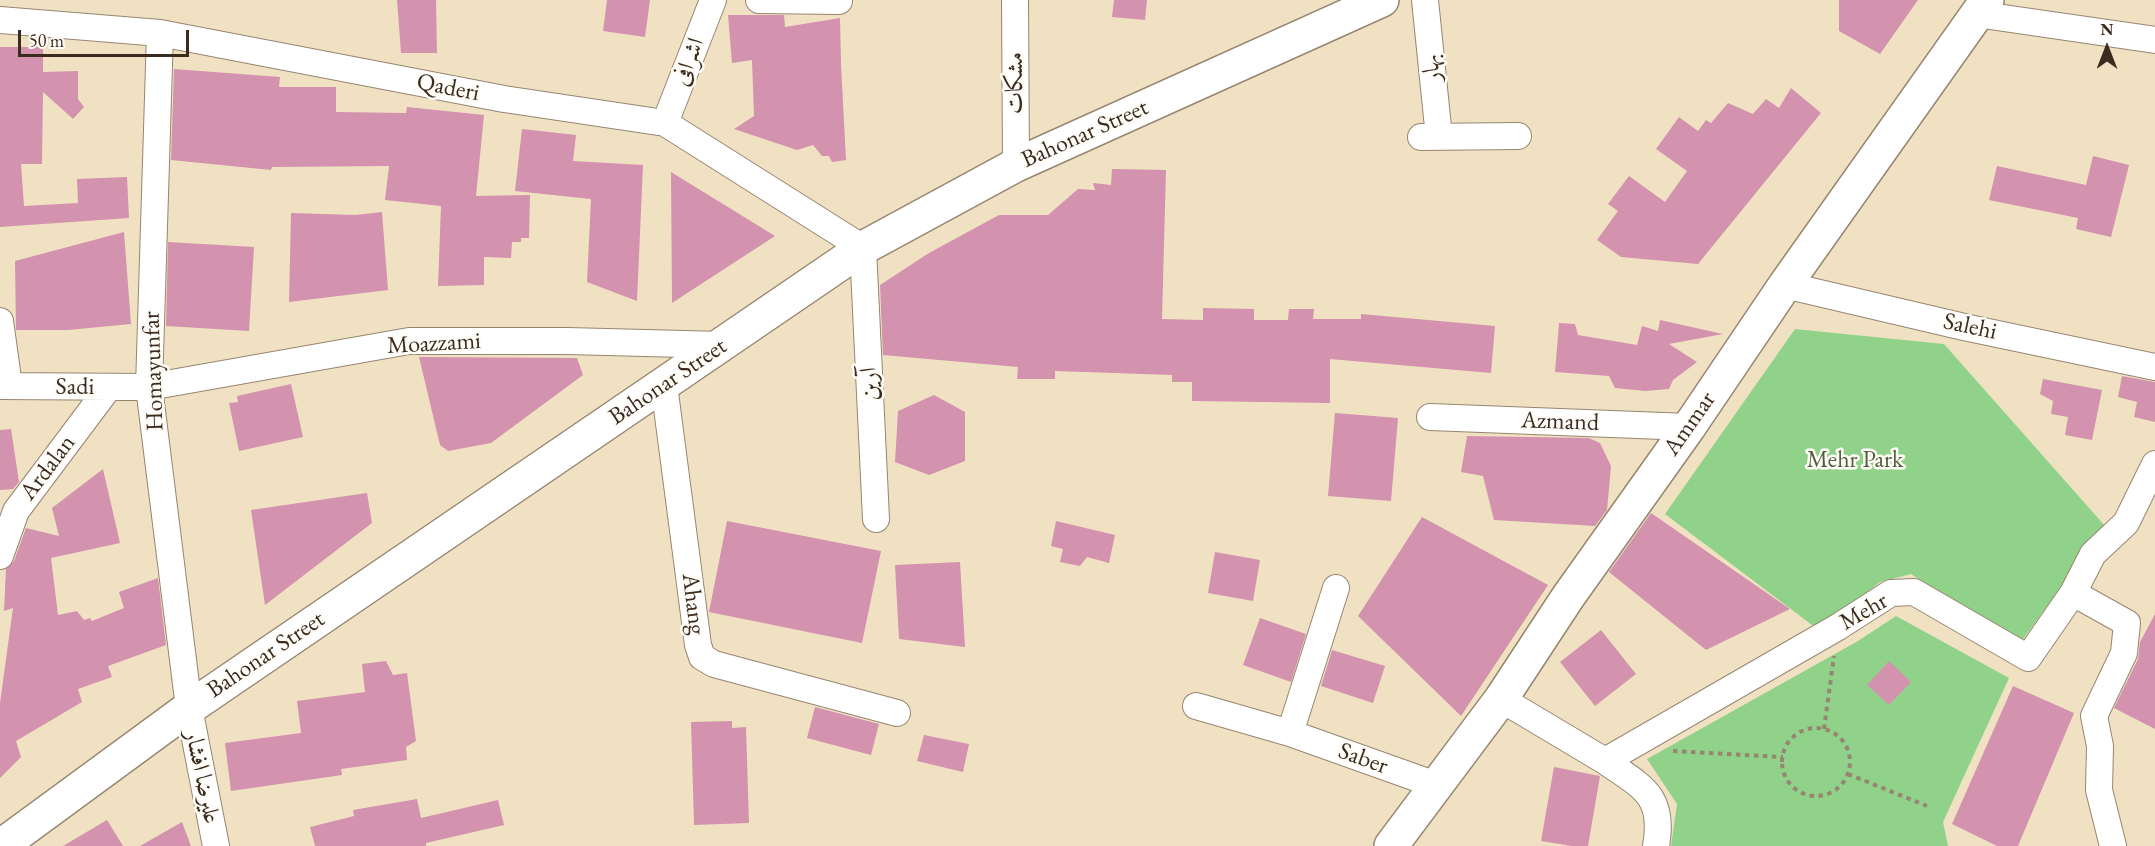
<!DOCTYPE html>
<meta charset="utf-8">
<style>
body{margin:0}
#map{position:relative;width:2155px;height:846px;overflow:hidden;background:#f1e1c3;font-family:"EB Garamond",serif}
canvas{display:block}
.north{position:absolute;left:2077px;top:18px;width:60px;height:60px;-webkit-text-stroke:4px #fdfcf7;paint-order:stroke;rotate:0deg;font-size:16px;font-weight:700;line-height:24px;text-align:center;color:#3b2a1e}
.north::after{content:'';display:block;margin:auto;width:21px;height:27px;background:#3b2a1e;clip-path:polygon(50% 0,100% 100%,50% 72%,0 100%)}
.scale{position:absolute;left:18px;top:30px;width:171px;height:27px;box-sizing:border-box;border:3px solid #3b2a1e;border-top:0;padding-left:8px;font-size:18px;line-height:21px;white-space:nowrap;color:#3b2a1e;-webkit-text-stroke:4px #fdfcf7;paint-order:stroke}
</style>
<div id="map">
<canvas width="2155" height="846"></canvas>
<div class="north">N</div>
<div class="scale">50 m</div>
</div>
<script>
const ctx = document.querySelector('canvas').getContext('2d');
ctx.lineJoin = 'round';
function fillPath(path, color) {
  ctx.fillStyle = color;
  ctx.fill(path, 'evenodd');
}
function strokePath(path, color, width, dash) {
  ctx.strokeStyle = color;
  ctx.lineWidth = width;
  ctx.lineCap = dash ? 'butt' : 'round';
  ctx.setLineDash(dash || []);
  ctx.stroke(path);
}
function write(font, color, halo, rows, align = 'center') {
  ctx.font = font + ' "EB Garamond",Amiri,serif';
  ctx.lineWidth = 5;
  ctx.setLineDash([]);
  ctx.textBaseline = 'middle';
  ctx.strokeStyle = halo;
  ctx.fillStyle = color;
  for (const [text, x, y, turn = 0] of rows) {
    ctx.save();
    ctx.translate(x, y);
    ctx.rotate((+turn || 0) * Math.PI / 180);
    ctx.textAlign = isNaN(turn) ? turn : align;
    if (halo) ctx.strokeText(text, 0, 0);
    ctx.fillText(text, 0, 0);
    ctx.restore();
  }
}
const green = new Path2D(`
 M 1795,329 L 1944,344 L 2105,526 L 2021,642 L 1988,625 L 1911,574 L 1880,582 L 1858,600 L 1816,628 L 1665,514 Z
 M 1896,616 L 2009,678 L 1943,822 L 1948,846 L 1671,846 L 1677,804 L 1647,759 L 1858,641 Z`);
const building = new Path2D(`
 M 397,0 L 436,0 L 437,53 L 401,53 Z
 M 607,0 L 650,0 L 645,37 L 603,31 Z
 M 1114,0 L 1147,0 L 1145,20 L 1112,17 Z
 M 1839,0 L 1918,0 L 1880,54 L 1839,31 Z
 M 728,15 L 784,15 L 785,27 L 840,18 L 841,64 L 846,160 L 832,162 L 829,156 L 822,156 L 813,145 L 797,150 L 734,129 L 754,116 L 752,60 L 732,63 Z
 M 0,47 L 43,47 L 43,72 L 78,71 L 78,99 L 84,107 L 73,119 L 43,92 L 42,164 L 21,164 L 24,206 L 78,203 L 77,179 L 127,177 L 129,218 L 0,227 Z
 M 174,69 L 280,77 L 279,87 L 336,87 L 336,112 L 406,113 L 407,107 L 484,115 L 476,196 L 530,195 L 529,238 L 521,238 L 521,242 L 512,242 L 511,258 L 484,257 L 484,285 L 438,286 L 441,206 L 385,200 L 389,166 L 272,167 L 271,170 L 171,160 Z
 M 1791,88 L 1821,113 L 1698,264 L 1621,257 L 1597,240 L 1618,211 L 1608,204 L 1629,176 L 1665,202 L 1687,171 L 1656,149 L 1679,117 L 1698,131 L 1706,120 L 1711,123 L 1728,103 L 1753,114 L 1766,99 L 1779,108 Z
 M 522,129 L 576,135 L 573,161 L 643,165 L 637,301 L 587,282 L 591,199 L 515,191 Z
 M 2093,156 L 2129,165 L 2111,237 L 2076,229 L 2078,218 L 1989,200 L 1997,166 L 2086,185 Z
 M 1112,169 L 1166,170 L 1162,319 L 1203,320 L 1203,308 L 1254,309 L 1254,320 L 1288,320 L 1289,309 L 1314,309 L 1313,319 L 1361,319 L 1361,314 L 1495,326 L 1491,373 L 1330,359 L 1330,403 L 1192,401 L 1192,382 L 1172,382 L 1172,375 L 1055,371 L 1055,379 L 1017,379 L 1018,367 L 883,355 L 880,285 L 929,253 L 999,215 L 1048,215 L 1078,189 L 1095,190 L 1093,183 L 1111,185 Z
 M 671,172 L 775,236 L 672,303 Z
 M 382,212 L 388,290 L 289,302 L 291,213 L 355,215 Z
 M 124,232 L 131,324 L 68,330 L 16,330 L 15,261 Z
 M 168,242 L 254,247 L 249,331 L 166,326 Z
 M 1660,320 L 1723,334 L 1669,344 L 1697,362 L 1673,380 L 1669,389 L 1645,391 L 1615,388 L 1609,376 L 1555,372 L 1559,323 L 1575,324 L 1578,335 L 1637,345 L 1642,326 L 1658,331 Z
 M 419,357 L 577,358 L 583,375 L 491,443 L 448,451 L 440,445 Z
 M 2122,376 L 2155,382 L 2155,422 L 2134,417 L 2137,402 L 2118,397 Z
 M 2043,379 L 2102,390 L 2092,440 L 2065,435 L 2068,417 L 2051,414 L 2053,401 L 2040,394 Z
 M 291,384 L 303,437 L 239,451 L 229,403 L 238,402 L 237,396 Z
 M 934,395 L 965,412 L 965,461 L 929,475 L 895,462 L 898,411 Z
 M 1335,413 L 1398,418 L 1391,501 L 1328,496 Z
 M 11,429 L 19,482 L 13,489 L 0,490 L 0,430 Z
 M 1467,436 L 1589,438 L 1600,443 L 1611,466 L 1607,510 L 1595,526 L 1494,520 L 1483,476 L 1461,472 Z
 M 103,469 L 120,543 L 51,558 L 58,615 L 77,611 L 84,620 L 90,618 L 92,621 L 124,608 L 119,592 L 158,578 L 166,645 L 108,666 L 112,677 L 78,689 L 82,702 L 16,741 L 21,757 L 0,778 L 0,703 L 13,608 L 4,611 L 6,569 L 14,561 L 26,528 L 59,536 L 52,508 Z
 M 367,493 L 372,523 L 265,605 L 251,510 Z
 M 1651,513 L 1790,609 L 1706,650 L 1609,572 Z
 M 1422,517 L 1548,585 L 1461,716 L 1358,616 Z
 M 727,521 L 881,551 L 862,643 L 709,612 Z
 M 1056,521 L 1115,535 L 1109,563 L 1087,557 L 1080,566 L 1060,562 L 1063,549 L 1051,546 Z
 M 1215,552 L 1260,560 L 1253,601 L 1208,593 Z
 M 960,562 L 965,647 L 899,639 L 895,565 Z
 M 2155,614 L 2155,729 L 2114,708 L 2138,659 L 2140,642 Z
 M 1260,618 L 1306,634 L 1291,682 L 1243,665 Z
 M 1601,630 L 1636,674 L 1595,706 L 1560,662 Z
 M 1332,650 L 1385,666 L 1373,703 L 1321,686 Z
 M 386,661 L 393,675 L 407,673 L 416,741 L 406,747 L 407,760 L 341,769 L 342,775 L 231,791 L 225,743 L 301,733 L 297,701 L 365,692 L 362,664 Z
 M 1889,661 L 1911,682 L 1889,705 L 1867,685 Z
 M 2013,686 L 2074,713 L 2018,846 L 1997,846 L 1952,824 Z
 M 815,707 L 879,724 L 871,755 L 807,738 Z
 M 732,721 L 732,728 L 746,727 L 749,823 L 694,825 L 691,722 Z
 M 924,735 L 969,744 L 963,772 L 917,761 Z
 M 1554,767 L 1600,776 L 1588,846 L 1572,846 L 1541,841 Z
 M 417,799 L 421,818 L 498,800 L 504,825 L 426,843 L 426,846 L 315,846 L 310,827 L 354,816 L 353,810 Z
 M 107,820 L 123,846 L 63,846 Z
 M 182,822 L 191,846 L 140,846 Z`);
const path = new Path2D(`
 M1782 762a34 34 0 1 1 68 0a34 34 0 1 1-68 0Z
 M 1824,729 L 1834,656
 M 1673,751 L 1783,757
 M 1848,774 L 1927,806`);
const minor = new Path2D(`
 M 759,0 L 839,1
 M 1015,0 L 1016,165
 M 1425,0 L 1439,137
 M 1976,14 L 2155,40
 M 0,20 L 160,33 L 504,99 L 665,123 L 863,248 L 876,519
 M 160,33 L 149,387 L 189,708 L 216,846
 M 665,123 L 713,0
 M 1421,137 L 1518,136
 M 1785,285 L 1964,327 L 2155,367
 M 0,321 L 9,386
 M 664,385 L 698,645 L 702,657 L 714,664 L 897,713
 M 0,386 L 149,387 L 409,341 L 567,341 L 723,345
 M 1430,417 L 1689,427
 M 0,556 L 16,511 L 109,387
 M 2073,593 L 2127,623 L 2124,653 L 2094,716 L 2100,746 L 2099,790 L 2113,846
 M 1501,699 L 1605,761 L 1838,627 L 1891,593 L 1914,592 L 2028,658 L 2073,593 L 2093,554 L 2126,523 L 2155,464
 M 1196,706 L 1290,733 L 1436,785
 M 1290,733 L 1336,588
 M 1605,761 C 1642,787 1665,795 1656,846`);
const primary = new Path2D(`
 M 1,846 L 189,708 L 863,248 L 1016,165 L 1382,0
 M 1391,846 L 1501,699 L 1568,597 L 1689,427 L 1785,285 L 1987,0`);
const streetNames = [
 ["اشرافی",689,62,-69],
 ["بهار",1432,68,-96],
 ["مشکات",1015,83,-90],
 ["Qaderi",448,88,11],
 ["Bahonar Street",1085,134,-24],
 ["Salehi",1970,327,12],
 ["Moazzami",434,344,-3],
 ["Homayunfar",154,371,-92],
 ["Bahonar Street",668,382,-34],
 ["آرین",870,384,-93],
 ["Sadi",75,387],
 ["Azmand",1560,422,2],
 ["Ammar",1690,424,-55],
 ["Ardalan",48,468,-53],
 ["Ahang",693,604,83],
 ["Mehr",1864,612,-30],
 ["Bahonar Street",266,655,-34],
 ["Saber",1363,759,20],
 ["علیرضا افشار",202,777,78]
];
const parkNames = [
 ["Mehr Park",1855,460]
];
fillPath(green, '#90d289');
fillPath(building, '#d392ae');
strokePath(minor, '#968670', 28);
strokePath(primary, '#968670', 36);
strokePath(path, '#968670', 4, [4.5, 4.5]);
strokePath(minor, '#fff', 26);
strokePath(primary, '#fff', 33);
write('24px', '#3b2a1e', '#fdfcf7', streetNames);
write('24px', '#545c3e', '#fdfcf7', parkNames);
</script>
